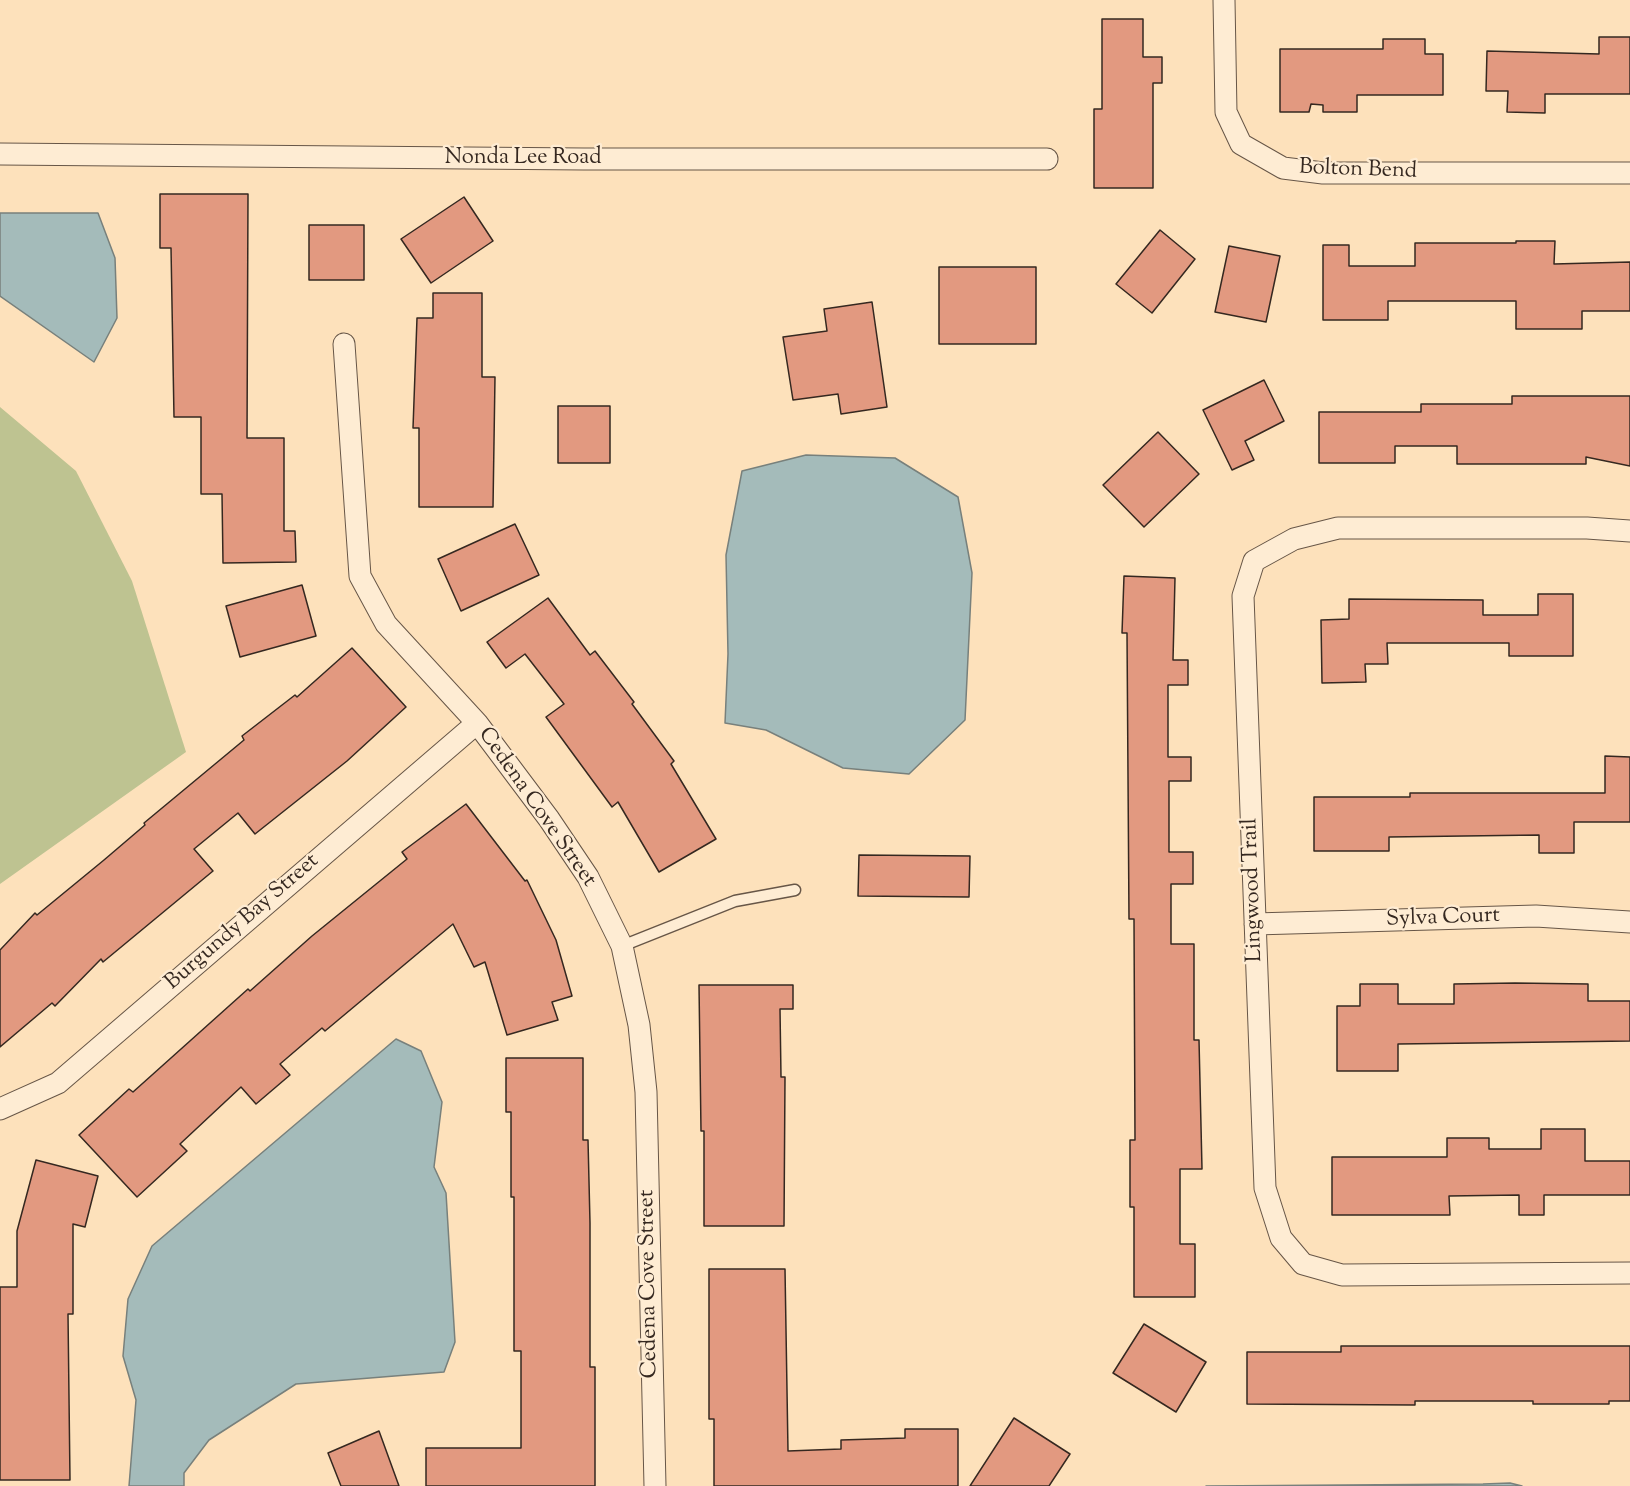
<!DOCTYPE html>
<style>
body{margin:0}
canvas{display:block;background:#fde1bb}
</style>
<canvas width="1630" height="1486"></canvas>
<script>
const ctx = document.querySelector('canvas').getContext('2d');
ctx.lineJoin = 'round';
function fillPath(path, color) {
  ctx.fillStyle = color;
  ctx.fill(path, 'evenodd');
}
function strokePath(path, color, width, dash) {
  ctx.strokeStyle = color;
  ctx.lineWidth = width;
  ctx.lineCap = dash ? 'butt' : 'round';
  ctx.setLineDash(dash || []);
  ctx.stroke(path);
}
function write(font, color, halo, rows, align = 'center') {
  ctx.font = font + ' "Sorts Mill Goudy",serif';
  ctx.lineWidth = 4.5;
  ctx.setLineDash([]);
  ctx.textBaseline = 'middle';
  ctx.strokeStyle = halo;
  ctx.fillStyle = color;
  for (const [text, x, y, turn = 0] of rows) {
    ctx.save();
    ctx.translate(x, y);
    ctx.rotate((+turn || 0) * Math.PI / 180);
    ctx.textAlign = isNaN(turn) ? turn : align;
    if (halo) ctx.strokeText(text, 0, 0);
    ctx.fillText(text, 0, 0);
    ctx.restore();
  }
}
const green = new Path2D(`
 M 0,407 L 76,471 L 132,581 L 186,752 L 0,884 Z`);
const water = new Path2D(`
 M 0,213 L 98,213 L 115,258 L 117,318 L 94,362 L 0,296 Z
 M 806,455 L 895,458 L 958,497 L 972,573 L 965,720 L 909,774 L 843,768 L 766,730 L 725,723 L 728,654 L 726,555 L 742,471 Z
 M 396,1039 L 421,1051 L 442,1102 L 434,1167 L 446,1193 L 455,1342 L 444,1372 L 296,1384 L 209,1440 L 184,1473 L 184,1486 L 129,1486 L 136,1400 L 123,1356 L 128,1299 L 152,1246 Z
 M 1510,1483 L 1522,1486 L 1206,1486 L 1483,1484 Z`);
const building = new Path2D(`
 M 1102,19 L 1143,19 L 1143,57 L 1162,57 L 1162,83 L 1153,83 L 1153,188 L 1094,188 L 1094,109 L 1102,109 Z
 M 1599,37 L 1630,37 L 1630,94 L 1545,94 L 1545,113 L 1507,112 L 1508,91 L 1486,91 L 1487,51 L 1599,54 Z
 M 1383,39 L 1425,39 L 1425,54 L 1443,54 L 1443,95 L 1357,95 L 1357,112 L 1323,112 L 1323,105 L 1311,104 L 1309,112 L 1280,112 L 1280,49 L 1383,49 Z
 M 160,194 L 248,194 L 247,438 L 284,438 L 284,531 L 295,531 L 296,562 L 223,563 L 222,494 L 201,494 L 201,417 L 174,417 L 171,248 L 160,248 Z
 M 464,197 L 493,241 L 431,283 L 401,239 Z
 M 309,225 L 364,225 L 364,280 L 309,280 Z
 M 1160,230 L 1195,259 L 1152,313 L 1116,284 Z
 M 1516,241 L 1555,241 L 1554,264 L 1630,262 L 1630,311 L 1582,311 L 1582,329 L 1516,329 L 1516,301 L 1388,301 L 1388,320 L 1323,320 L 1323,245 L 1349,245 L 1349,266 L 1415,266 L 1415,243 L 1516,243 Z
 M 1229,246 L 1280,256 L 1266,322 L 1215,312 Z
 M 939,267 L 1036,267 L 1036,344 L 939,344 Z
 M 433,293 L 482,293 L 482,377 L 495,377 L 493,507 L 419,507 L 419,428 L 413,428 L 417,318 L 433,318 Z
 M 872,302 L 887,407 L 841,414 L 838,394 L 793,400 L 783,337 L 827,331 L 824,309 Z
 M 1264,380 L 1284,421 L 1245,441 L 1254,460 L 1232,470 L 1203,410 Z
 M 1512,396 L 1630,396 L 1630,466 L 1586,457 L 1586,464 L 1457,464 L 1457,446 L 1395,446 L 1395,463 L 1319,463 L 1319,412 L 1421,412 L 1421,404 L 1512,404 Z
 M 558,406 L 610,406 L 610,463 L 558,463 Z
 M 1158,432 L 1199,474 L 1144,527 L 1103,485 Z
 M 515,524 L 539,575 L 461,611 L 438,559 Z
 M 1124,576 L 1175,578 L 1173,660 L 1188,660 L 1188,685 L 1168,685 L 1168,757 L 1191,757 L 1191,781 L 1169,781 L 1169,852 L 1193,852 L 1193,884 L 1171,884 L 1171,944 L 1194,944 L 1194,1040 L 1199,1040 L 1202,1169 L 1180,1169 L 1180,1244 L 1195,1244 L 1195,1297 L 1134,1297 L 1134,1207 L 1130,1207 L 1130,1140 L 1135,1140 L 1134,919 L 1129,919 L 1127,633 L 1122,633 Z
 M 302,585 L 316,636 L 240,657 L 226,606 Z
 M 1538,594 L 1573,594 L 1573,656 L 1509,656 L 1509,643 L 1387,643 L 1388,664 L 1365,664 L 1366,682 L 1322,683 L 1321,620 L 1349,619 L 1349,599 L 1483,600 L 1483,615 L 1538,615 Z
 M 548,598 L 590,655 L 595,651 L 634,702 L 632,704 L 674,761 L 671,764 L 716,839 L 659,872 L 618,802 L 612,807 L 546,717 L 564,704 L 525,654 L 506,668 L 487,642 Z
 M 352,648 L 406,707 L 347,761 L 255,834 L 238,813 L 194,849 L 213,871 L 103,962 L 101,959 L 55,1006 L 52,1003 L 0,1047 L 0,950 L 35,913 L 37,915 L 104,860 L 145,825 L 144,823 L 244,740 L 242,736 L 295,695 L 297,697 Z
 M 1605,756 L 1630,757 L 1630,822 L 1574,822 L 1574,853 L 1539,853 L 1539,835 L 1389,837 L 1389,851 L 1314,851 L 1314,797 L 1410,797 L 1410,793 L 1605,793 Z
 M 466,804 L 525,881 L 527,880 L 556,940 L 572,996 L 552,1002 L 558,1020 L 507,1035 L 485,962 L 474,967 L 453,924 L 325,1031 L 322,1028 L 280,1064 L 290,1075 L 256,1104 L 241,1087 L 180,1144 L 187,1151 L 137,1197 L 79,1135 L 129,1089 L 133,1092 L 248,989 L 250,991 L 312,936 L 407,859 L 402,852 Z
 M 859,855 L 970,856 L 969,897 L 858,896 Z
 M 1515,983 L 1588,984 L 1588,1001 L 1630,1001 L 1630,1041 L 1398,1044 L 1398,1071 L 1337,1071 L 1337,1006 L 1360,1006 L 1360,984 L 1398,984 L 1398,1004 L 1454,1004 L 1454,984 Z
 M 699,985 L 793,985 L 793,1009 L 780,1009 L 781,1077 L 785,1077 L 784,1226 L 704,1226 L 704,1131 L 701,1131 Z
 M 506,1058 L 583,1058 L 583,1140 L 588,1140 L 590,1223 L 590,1367 L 595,1367 L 595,1486 L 426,1486 L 426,1448 L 521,1448 L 521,1351 L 514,1351 L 514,1197 L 511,1197 L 511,1112 L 506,1112 Z
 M 1541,1129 L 1585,1129 L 1585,1161 L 1630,1161 L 1630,1195 L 1544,1195 L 1544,1215 L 1519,1215 L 1519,1195 L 1449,1196 L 1450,1215 L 1332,1215 L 1332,1157 L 1447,1157 L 1447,1138 L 1489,1138 L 1489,1149 L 1541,1149 Z
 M 36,1160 L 98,1176 L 85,1227 L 73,1224 L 73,1314 L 68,1314 L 70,1480 L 0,1480 L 0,1287 L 17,1287 L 17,1231 Z
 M 709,1269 L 785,1269 L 788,1451 L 841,1449 L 841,1440 L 905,1438 L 905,1429 L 958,1429 L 958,1486 L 714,1486 L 714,1419 L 709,1419 Z
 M 1144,1324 L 1206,1362 L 1176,1412 L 1113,1373 Z
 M 1341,1346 L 1630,1346 L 1630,1401 L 1609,1401 L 1609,1404 L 1533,1404 L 1533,1401 L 1415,1401 L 1415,1405 L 1247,1404 L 1247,1352 L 1341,1352 Z
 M 1014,1418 L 1070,1454 L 1049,1486 L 970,1486 Z
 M 379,1431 L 399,1486 L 341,1486 L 328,1453 Z`);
const lane = new Path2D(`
 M 622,946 L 735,901 L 795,890`);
const street = new Path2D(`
 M 1224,0 L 1226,112 L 1241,144 L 1283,168 L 1323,173 L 1630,173
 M 0,154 L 584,159 L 1047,159
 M 344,344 L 360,576 L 386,624 L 477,723 L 549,819 L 588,877 L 622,946 L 639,1025 L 646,1092 L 655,1486
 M 1630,531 L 1587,528 L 1338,528 L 1294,539 L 1254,561 L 1243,596 L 1265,1188 L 1281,1238 L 1303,1264 L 1342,1275 L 1630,1273
 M 1255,924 L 1536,916 L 1630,922
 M 0,1109 L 58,1083 L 477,723`);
const streetNames = [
 ["Nonda Lee Road",523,159],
 ["Bolton Bend",1358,171,2],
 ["Cedena Cove Street",536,808,55],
 ["Lingwood Trail",1254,890,-92],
 ["Sylva Court",1443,919,-2],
 ["Burgundy Bay Street",243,923,-41],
 ["Cedena Cove Street",650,1284,-91]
];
fillPath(green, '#bec391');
fillPath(water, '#a4bbba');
strokePath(water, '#78807c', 1.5);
fillPath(building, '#e29980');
strokePath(building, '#352820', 1.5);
strokePath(lane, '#675647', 13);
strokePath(street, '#675647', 23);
strokePath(lane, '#feecd3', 10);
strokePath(street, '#feecd3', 21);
write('22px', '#352820', '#feecd3', streetNames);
</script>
